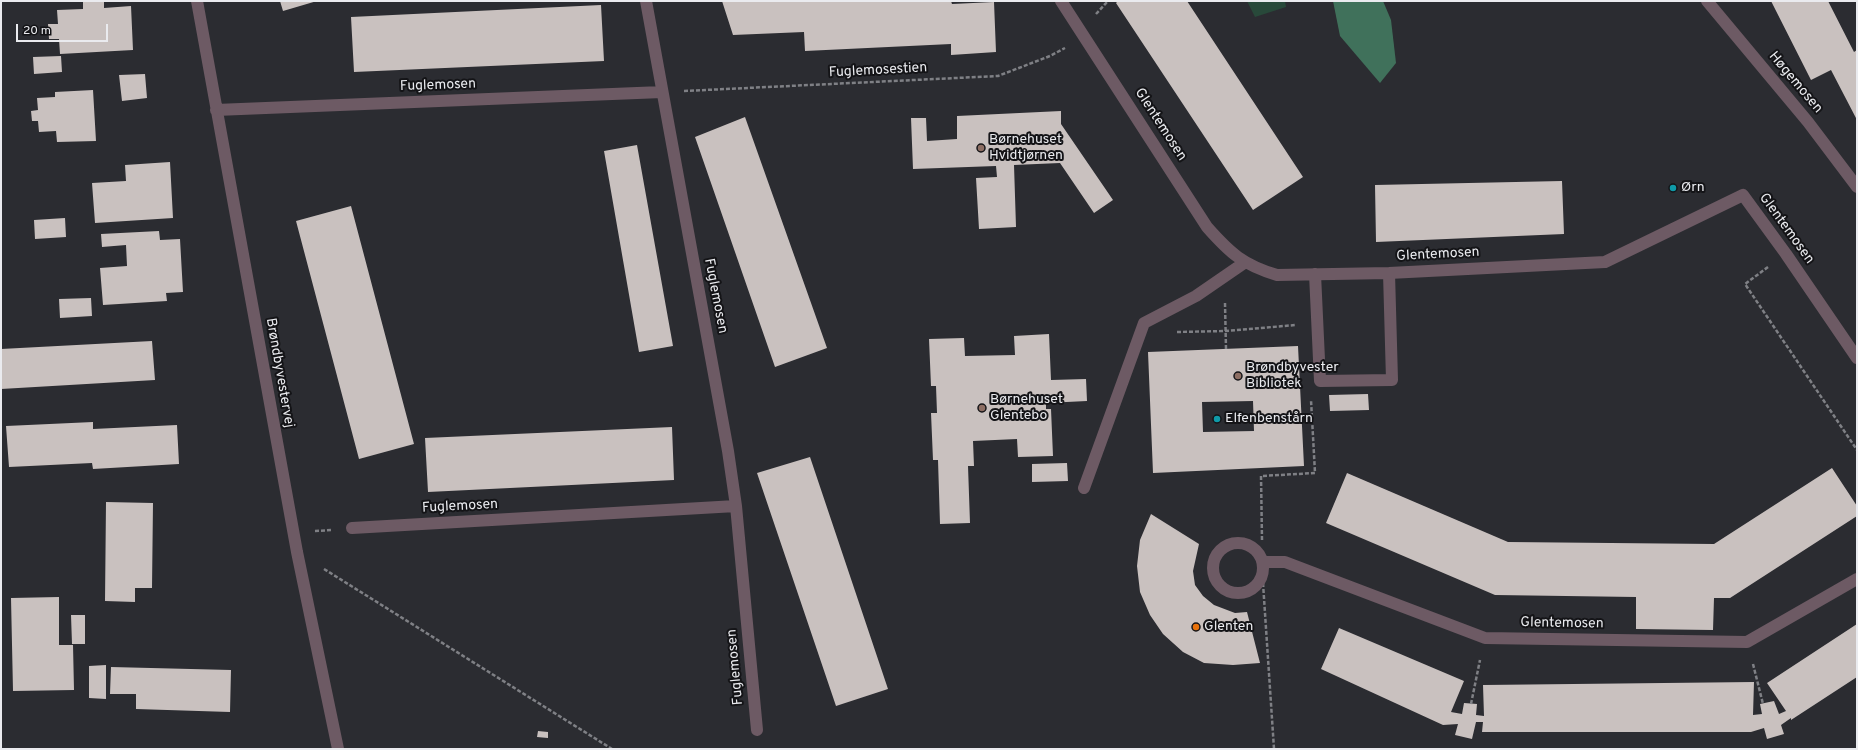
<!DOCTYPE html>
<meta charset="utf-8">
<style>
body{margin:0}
#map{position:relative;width:1858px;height:750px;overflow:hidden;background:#2b2c31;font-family:Overpass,sans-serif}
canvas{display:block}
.frame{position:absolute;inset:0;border:2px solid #eaebef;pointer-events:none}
.scale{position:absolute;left:16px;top:24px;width:92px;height:18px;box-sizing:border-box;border:2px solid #eaebef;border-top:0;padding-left:5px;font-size:12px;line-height:14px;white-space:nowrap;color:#eaebef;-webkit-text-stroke:3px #141417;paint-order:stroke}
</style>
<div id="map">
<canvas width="1858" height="750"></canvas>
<div class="frame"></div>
<div class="scale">20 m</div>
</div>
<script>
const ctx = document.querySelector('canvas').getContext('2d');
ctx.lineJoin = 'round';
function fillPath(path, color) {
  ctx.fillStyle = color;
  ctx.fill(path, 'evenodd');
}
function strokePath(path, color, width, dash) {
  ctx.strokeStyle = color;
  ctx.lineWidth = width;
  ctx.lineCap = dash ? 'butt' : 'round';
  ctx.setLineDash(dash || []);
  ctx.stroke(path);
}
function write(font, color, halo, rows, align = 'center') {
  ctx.font = font + ' Overpass,sans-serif';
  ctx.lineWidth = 4;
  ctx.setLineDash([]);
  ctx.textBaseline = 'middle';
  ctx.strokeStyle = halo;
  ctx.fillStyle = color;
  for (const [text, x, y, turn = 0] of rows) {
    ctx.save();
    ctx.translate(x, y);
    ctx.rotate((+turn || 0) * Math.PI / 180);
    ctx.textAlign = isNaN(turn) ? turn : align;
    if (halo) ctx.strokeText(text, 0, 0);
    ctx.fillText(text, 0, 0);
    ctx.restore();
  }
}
const green = new Path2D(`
 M 1247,1 L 1285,1 L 1286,7 L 1255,17 Z`);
const forest = new Path2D(`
 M 1333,1 L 1383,1 L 1391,20 L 1396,63 L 1380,83 L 1340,36 Z`);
const building = new Path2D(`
 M 83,1 L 104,1 L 104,8 L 131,6 L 133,50 L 60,54 L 59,39 L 49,39 L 48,24 L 58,24 L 57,10 L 83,9 Z
 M 280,1 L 317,1 L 283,11 Z
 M 722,1 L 951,1 L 952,4 L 994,2 L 996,52 L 951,55 L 951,44 L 805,51 L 804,32 L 733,35 Z
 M 1118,1 L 1187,1 L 1303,177 L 1253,210 L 1116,3 Z
 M 1771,1 L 1828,1 L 1854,52 L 1857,50 L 1857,120 L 1831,70 L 1811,80 Z
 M 601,5 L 604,61 L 354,72 L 351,17 Z
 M 61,56 L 62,72 L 34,74 L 33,57 Z
 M 145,74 L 147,98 L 122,101 L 119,75 Z
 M 93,90 L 96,141 L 57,142 L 56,131 L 39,132 L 38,121 L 32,121 L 31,111 L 38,110 L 37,98 L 55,97 L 55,92 Z
 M 1061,111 L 1061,124 L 1113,200 L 1094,213 L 1060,163 L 1014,165 L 1016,227 L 979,229 L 976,178 L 997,177 L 996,166 L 913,169 L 911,118 L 926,118 L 927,141 L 957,139 L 957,116 Z
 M 745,117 L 827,348 L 775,367 L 695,137 Z
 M 637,145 L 673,346 L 639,352 L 604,151 Z
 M 170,162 L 173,218 L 95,223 L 92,183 L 126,181 L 125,165 Z
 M 1562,181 L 1564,234 L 1376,242 L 1375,185 Z
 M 351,206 L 414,444 L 359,459 L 296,221 Z
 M 65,218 L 66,237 L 35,239 L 34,220 Z
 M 159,231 L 160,240 L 180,239 L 183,292 L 166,293 L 167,301 L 103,305 L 100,268 L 127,266 L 126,245 L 102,247 L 101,234 Z
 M 91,298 L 92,316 L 60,318 L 59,299 Z
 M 1049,334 L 1051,380 L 1086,379 L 1087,401 L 1046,403 L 1046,409 L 1051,409 L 1053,456 L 1018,457 L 1017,439 L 973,441 L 974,466 L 968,466 L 970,523 L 940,524 L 938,460 L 933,460 L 931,413 L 937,413 L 936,386 L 931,386 L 929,339 L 964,338 L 965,356 L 1015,355 L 1014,336 Z
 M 152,341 L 155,380 L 1,389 L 1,349 Z
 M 1298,346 L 1304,466 L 1153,473 L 1148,352 ZM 1253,401 L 1254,431 L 1203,432 L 1202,402 Z
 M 1368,394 L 1369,410 L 1330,411 L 1329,395 Z
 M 93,422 L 93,429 L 177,425 L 179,464 L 93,469 L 92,463 L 9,467 L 6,426 Z
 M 672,427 L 674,480 L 428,492 L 425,438 Z
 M 810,457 L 888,689 L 836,706 L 757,473 Z
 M 1067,463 L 1068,481 L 1032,482 L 1032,464 Z
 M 1832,468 L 1857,506 L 1857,516 L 1730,598 L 1714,598 L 1713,630 L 1636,629 L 1636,597 L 1495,595 L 1326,523 L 1347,473 L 1508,542 L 1714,544 Z
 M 106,502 L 153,503 L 152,588 L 135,588 L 135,602 L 105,601 Z
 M 1151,514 L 1199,544 L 1193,571 L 1195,585 L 1203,596 L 1214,605 L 1235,613 L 1247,612 L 1260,663 L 1233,665 L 1204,663 L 1183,652 L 1163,634 L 1150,615 L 1140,592 L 1137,566 L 1140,540 Z
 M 59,597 L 59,645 L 73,645 L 74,690 L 13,691 L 11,598 Z
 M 71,615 L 85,615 L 85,644 L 72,644 Z
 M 1857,624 L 1857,677 L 1791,720 L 1791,718 L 1781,725 L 1784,734 L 1767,739 L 1764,728 L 1751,732 L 1482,732 L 1483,722 L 1476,722 L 1472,739 L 1455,735 L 1458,724 L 1443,725 L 1321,669 L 1339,628 L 1464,681 L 1451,712 L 1462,714 L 1464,703 L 1477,704 L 1476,715 L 1484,716 L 1483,685 L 1754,682 L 1753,715 L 1762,714 L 1760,704 L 1774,701 L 1779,714 L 1786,711 L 1767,683 Z
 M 106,665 L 106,699 L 89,698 L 89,666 Z
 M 111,667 L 231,670 L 230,712 L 136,709 L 136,694 L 110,694 Z
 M 538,731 L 548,732 L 548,738 L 537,737 Z`);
const path = new Path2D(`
 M 1096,14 L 1108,1
 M 684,91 L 998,76 L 1050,56 L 1065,48
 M 1768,267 L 1745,284 L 1857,450
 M 1225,303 L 1226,349
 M 1177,332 L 1225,331 L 1296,325
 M 315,531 L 332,530
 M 1262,540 L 1261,476 L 1315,473 L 1311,400
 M 324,569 L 612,749
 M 1263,583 L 1274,749
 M 1753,664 L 1763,704
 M 1471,704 L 1480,660`);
const minor = new Path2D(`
 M 197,1 L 297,552 L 338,749
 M 646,1 L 728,451 L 736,506 L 757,730
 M 1061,1 L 1207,227 C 1230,253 1243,265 1277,275 L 1389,273 L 1605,262 L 1743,195 L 1786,254 L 1857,358
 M 1707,1 L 1808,122 L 1857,187
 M 216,110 L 662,92
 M 1315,274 L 1320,381 L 1392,380 L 1389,273
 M 1084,488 L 1144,323 L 1196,296 L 1244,263
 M 352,528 L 736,506
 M1213 568a25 25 0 1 1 50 0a25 25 0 1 1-50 0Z
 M 1263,562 L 1285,562 L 1485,638 L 1747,642 L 1857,579`);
const markers = [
 [981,148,4,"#8d6e63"],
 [1673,188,4,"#0f9aa8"],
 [1238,376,4,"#8d6e63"],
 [982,408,4,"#8d6e63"],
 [1217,419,4,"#0f9aa8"],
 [1196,627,4,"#e8710a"]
];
const streetNames = [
 ["Fuglemosestien",878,71,-3],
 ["Høgemosen",1795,83,50],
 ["Fuglemosen",438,86,-2],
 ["Glentemosen",1160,125,57],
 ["Glentemosen",1786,229,54],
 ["Glentemosen",1438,255,-3],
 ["Fuglemosen",715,296,79],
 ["Brøndbyvestervej",279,373,80],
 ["Fuglemosen",460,507,-3],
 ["Glentemosen",1562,624,1],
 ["Fuglemosen",736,667,-95]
];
const poiNames = [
 ["Børnehuset",989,140],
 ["Hvidtjørnen",989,156],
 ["Ørn",1681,188],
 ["Brøndbyvester",1246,368],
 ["Bibliotek",1246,384],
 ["Børnehuset",990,400],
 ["Glentebo",990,416],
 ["Elfenbenstårn",1225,419],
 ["Glenten",1204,627]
];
fillPath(green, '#28493a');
fillPath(forest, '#40715b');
fillPath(building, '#c9c1bf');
strokePath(path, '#7f8085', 2.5, [4, 2]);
strokePath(minor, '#6d5a64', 12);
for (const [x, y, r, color] of markers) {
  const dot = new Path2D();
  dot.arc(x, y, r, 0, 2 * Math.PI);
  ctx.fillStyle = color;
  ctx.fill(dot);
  strokePath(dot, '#141417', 1.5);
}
write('14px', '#eaebef', '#141417', streetNames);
write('14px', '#eaebef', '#141417', poiNames, 'left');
</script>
